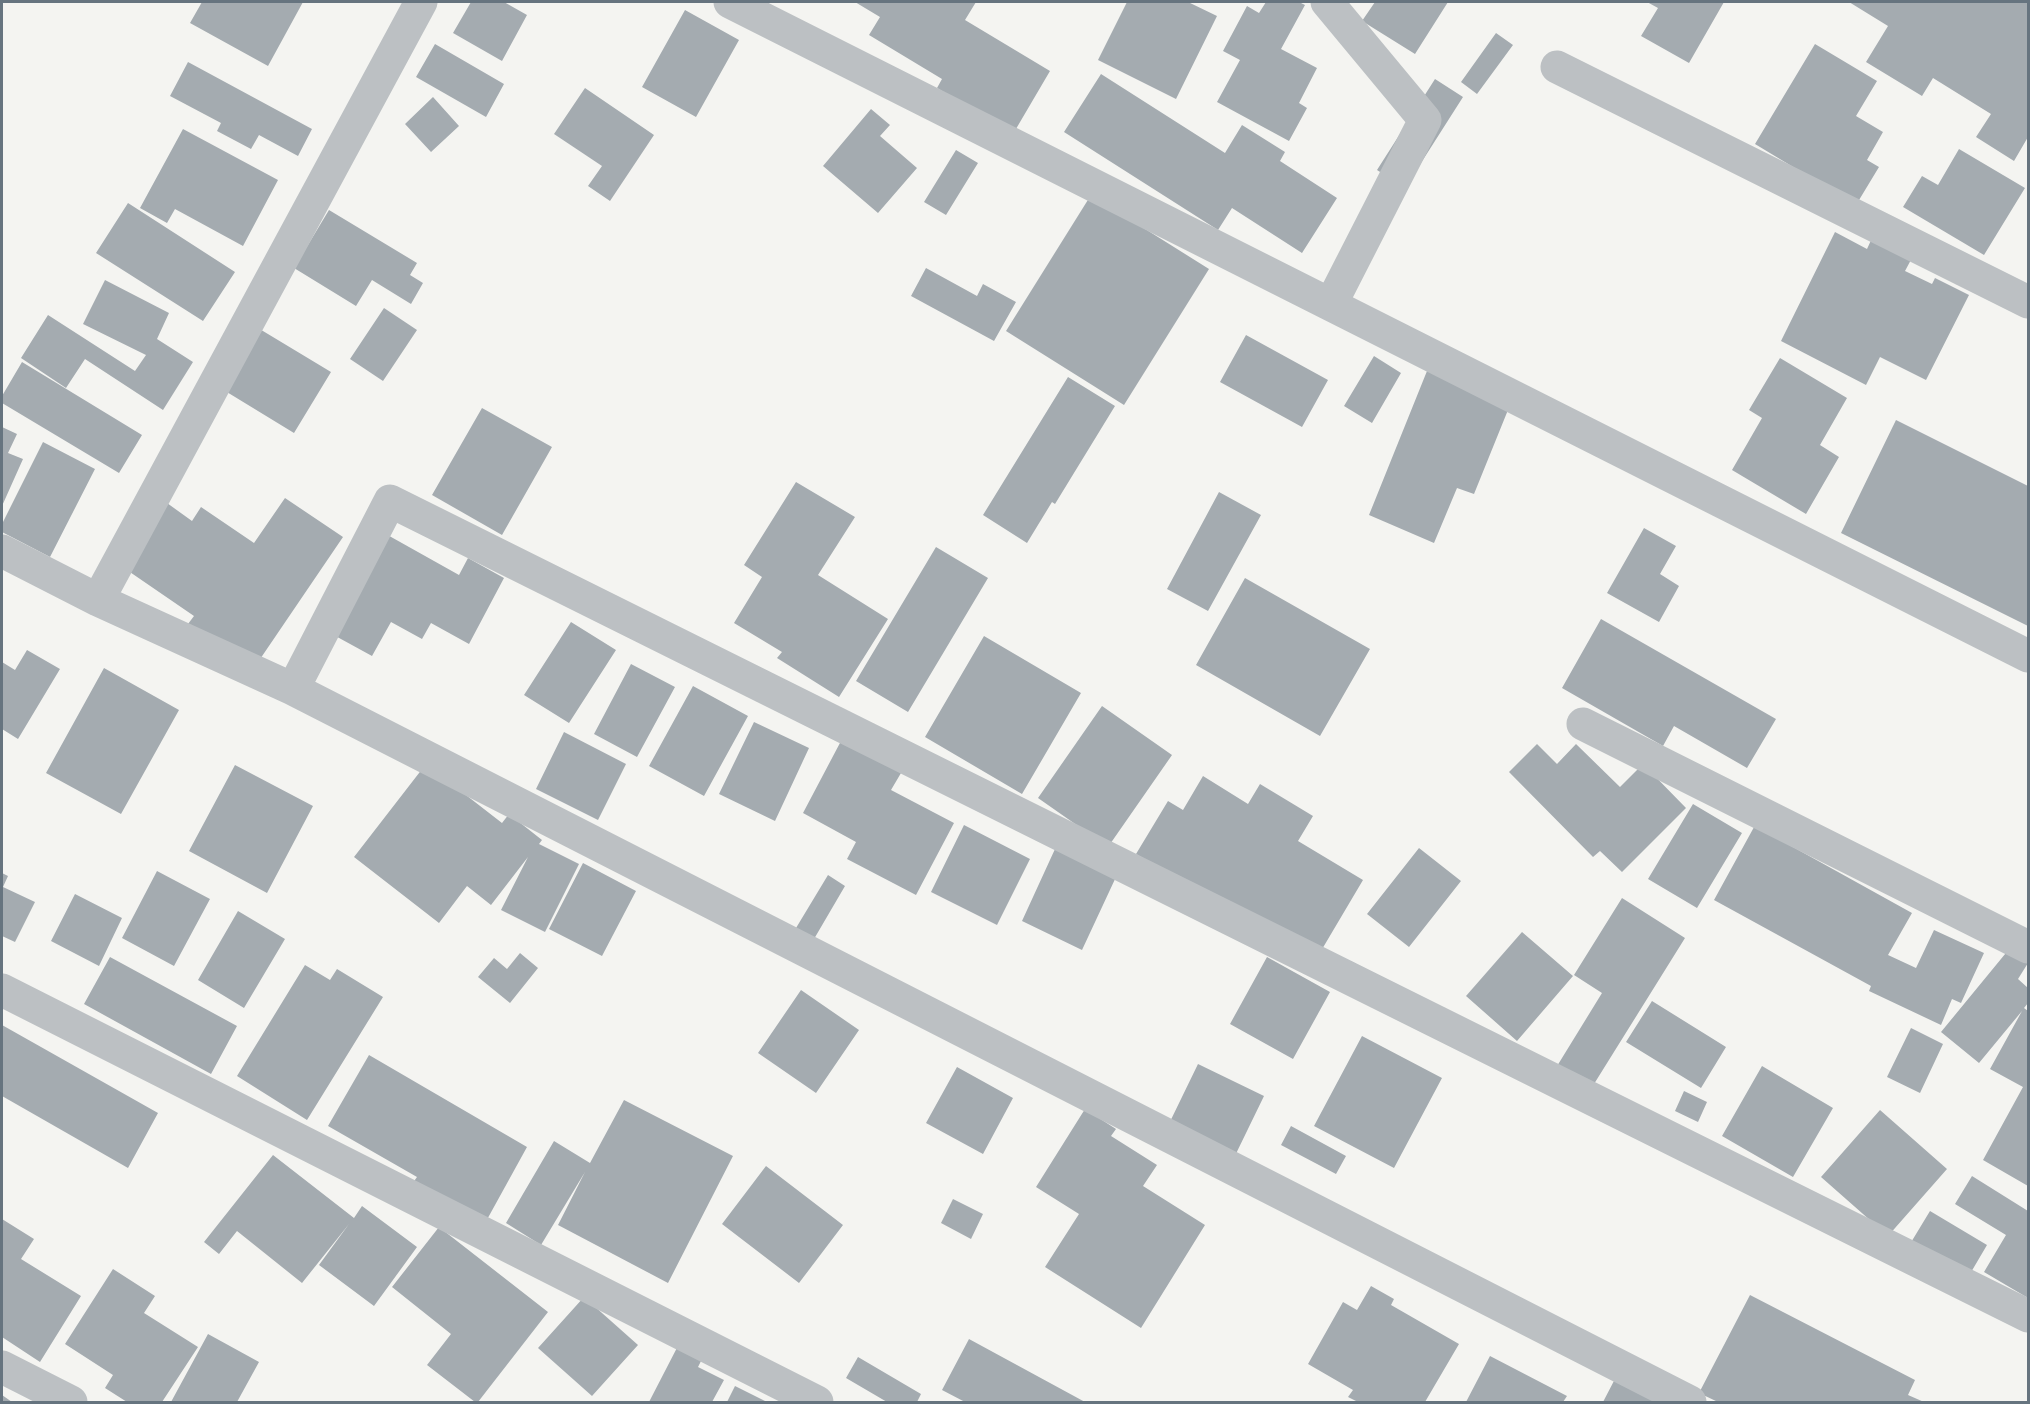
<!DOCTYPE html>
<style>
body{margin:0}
#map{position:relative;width:2030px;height:1404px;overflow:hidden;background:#f4f4f1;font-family:"Archivo Narrow",sans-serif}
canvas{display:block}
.frame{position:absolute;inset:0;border:3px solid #66747f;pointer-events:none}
</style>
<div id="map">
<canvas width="2030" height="1404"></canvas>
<div class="frame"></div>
</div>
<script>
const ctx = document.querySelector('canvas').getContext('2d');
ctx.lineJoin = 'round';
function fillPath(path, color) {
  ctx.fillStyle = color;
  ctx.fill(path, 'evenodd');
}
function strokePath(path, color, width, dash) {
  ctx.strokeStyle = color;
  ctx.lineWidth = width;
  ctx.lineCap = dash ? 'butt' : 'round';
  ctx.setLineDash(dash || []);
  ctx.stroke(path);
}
const building = new Path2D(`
 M 202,2 L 303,2 L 268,66 L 190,23 Z
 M 471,2 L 504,2 L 527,15 L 502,61 L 453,33 Z
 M 855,2 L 976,2 L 965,20 L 1050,71 L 1013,134 L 937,88 L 942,79 L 869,35 L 880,17 Z
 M 1127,2 L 1188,2 L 1217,16 L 1176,99 L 1098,60 Z
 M 1266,2 L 1299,2 L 1305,5 L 1281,49 L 1317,68 L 1299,103 L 1307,108 L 1289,141 L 1217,102 L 1240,60 L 1223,51 L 1247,6 L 1259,13 Z
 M 1375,2 L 1448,2 L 1415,54 L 1362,21 Z
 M 1647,2 L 1724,2 L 1689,63 L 1641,36 L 1658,8 Z
 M 1849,2 L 2028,2 L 2028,137 L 2014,161 L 1976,137 L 1991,114 L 1933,78 L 1922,96 L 1866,62 L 1888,26 Z
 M 685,10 L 739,40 L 696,117 L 642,87 Z
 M 1496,33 L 1513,45 L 1477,94 L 1461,82 Z
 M 435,44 L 504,84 L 486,117 L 416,77 Z
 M 1815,44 L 1877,81 L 1856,116 L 1883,132 L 1867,160 L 1879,167 L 1856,205 L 1755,144 Z
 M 188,62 L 312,129 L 298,156 L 259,135 L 251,149 L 217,131 L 221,123 L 170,96 Z
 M 1101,74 L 1225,153 L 1242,125 L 1285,152 L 1280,161 L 1337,198 L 1302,253 L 1232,208 L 1218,230 L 1064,132 Z
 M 1435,79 L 1463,97 L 1405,188 L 1377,170 Z
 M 585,88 L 654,135 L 610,201 L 588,186 L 602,166 L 554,134 Z
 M 433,97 L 459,126 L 431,152 L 405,124 Z
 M 871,109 L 890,125 L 880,136 L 917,168 L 878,213 L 823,166 Z
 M 183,129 L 278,180 L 243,246 L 175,209 L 167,223 L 140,208 Z
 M 1959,149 L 2025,188 L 1984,255 L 1903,207 L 1922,176 L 1938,185 Z
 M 956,150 L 978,163 L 946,215 L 924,202 Z
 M 1091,195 L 1209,269 L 1124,405 L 1006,331 Z
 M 128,203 L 235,272 L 203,321 L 96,253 Z
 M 329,210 L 417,263 L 410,275 L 423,283 L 411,304 L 372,280 L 356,306 L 294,268 Z
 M 1835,232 L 1867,249 L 1873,236 L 1913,256 L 1905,271 L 1932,284 L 1935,278 L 1969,295 L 1926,380 L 1880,357 L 1866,385 L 1781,341 Z
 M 926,268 L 977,296 L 983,284 L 1016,302 L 994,341 L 911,296 Z
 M 105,280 L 169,313 L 157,339 L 193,362 L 163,410 L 85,359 L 66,388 L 21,358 L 48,315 L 135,371 L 146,355 L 83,324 Z
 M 384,308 L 417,330 L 383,381 L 350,359 Z
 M 253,325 L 331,372 L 294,433 L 217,386 Z
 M 1246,335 L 1328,380 L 1302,427 L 1220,382 Z
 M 1374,356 L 1401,373 L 1372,423 L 1344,406 Z
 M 1780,358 L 1847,398 L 1820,445 L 1839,457 L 1806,514 L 1732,470 L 1762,418 L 1749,410 Z
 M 22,362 L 142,435 L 119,473 L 2,403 L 2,396 Z
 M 1427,371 L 1510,405 L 1474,494 L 1457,488 L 1434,543 L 1369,515 Z
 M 1068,377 L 1115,406 L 1055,504 L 1052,502 L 1027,543 L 983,515 Z
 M 482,408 L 552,447 L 502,535 L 432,495 Z
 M 1896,420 L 2028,486 L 2028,626 L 1841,533 Z
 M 2,427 L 17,434 L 8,453 L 23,459 L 2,506 Z
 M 43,442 L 95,469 L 50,557 L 2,532 L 2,524 Z
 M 796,482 L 855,517 L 818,575 L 888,619 L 839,697 L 777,658 L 782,652 L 734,623 L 762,577 L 744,565 Z
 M 1219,492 L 1261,515 L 1208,611 L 1167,589 Z
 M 285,498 L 343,537 L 254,668 L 188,624 L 194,616 L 124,568 L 167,503 L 192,521 L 201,507 L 254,543 Z
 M 1644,528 L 1676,546 L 1660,574 L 1679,586 L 1659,622 L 1607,593 Z
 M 384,533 L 459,575 L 468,558 L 504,578 L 469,644 L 431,623 L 422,639 L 391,622 L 372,656 L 330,633 Z
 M 936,547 L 988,578 L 908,712 L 856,681 Z
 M 1245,578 L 1370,649 L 1320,736 L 1196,665 Z
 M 1601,619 L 1776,719 L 1747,768 L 1674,726 L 1663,746 L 1562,688 Z
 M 571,622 L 616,650 L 569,723 L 524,695 Z
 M 984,636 L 1081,693 L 1022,794 L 925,737 Z
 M 27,650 L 60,669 L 18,739 L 2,729 L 2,662 L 15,670 Z
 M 631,664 L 675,687 L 637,757 L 594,734 Z
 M 104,668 L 179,710 L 121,814 L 46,773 Z
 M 693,686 L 748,716 L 704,796 L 649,766 Z
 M 1102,706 L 1172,755 L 1108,847 L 1038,798 Z
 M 754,722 L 809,748 L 775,821 L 719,794 Z
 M 564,732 L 626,764 L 598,820 L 536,789 Z
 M 841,741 L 901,773 L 891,790 L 954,823 L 916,895 L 847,859 L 856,842 L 803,813 Z
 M 1537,744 L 1557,764 L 1576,744 L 1620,787 L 1643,764 L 1686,808 L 1622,872 L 1600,851 L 1593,857 L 1509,772 Z
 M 426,764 L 502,823 L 509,814 L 542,840 L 539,844 L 579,864 L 545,932 L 501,910 L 528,857 L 491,905 L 467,886 L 439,923 L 354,857 Z
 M 235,765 L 313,806 L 267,893 L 189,851 Z
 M 1203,776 L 1248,804 L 1260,784 L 1313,816 L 1298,841 L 1363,880 L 1318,956 L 1252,923 L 1136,854 L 1168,801 L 1183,810 Z
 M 1693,804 L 1742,833 L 1697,908 L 1648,879 Z
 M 1759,818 L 1775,837 L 1912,913 L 1888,955 L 1916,968 L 1934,930 L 1984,953 L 1961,1003 L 1952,999 L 1941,1025 L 1869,991 L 1871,986 L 1714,900 Z
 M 964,825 L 1030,859 L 997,925 L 931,892 Z
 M 1419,848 L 1461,881 L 1409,947 L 1367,914 Z
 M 1055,849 L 1116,877 L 1082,950 L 1022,921 Z
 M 583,863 L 636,891 L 602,956 L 549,929 Z
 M 157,871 L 210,899 L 174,966 L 122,938 Z
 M 2,873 L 8,876 L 3,887 L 35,902 L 15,942 L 2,936 Z
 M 828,875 L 845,886 L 814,939 L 796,928 Z
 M 75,894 L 122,918 L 99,966 L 51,941 Z
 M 1622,898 L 1685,938 L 1589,1092 L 1554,1071 L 1602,993 L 1574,975 Z
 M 238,911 L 285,939 L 244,1008 L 198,980 Z
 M 1522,932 L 1573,976 L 1517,1041 L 1466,996 Z
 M 2010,948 L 2028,963 L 2018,979 L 2028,988 L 2028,1003 L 2024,1008 L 2028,1011 L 2028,1186 L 1983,1160 L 2023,1087 L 1990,1069 L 2022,1011 L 1979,1063 L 1941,1032 Z
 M 520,953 L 538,968 L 510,1003 L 478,977 L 494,958 L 507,969 Z
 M 110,957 L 237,1026 L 211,1074 L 84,1004 Z
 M 1267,957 L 1330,992 L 1293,1059 L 1230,1024 Z
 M 305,965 L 330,980 L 337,969 L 383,997 L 307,1120 L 237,1076 Z
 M 801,990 L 859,1030 L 816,1093 L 758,1053 Z
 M 1652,1001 L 1726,1047 L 1701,1088 L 1626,1042 Z
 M 2,1025 L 158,1113 L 128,1168 L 2,1096 Z
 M 1911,1028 L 1943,1044 L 1920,1093 L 1887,1077 Z
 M 1362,1036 L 1442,1078 L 1394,1168 L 1314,1126 Z
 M 369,1055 L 527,1147 L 484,1225 L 412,1184 L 417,1177 L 328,1126 Z
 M 1198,1064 L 1264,1096 L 1230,1166 L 1164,1134 Z
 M 1762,1066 L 1833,1108 L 1793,1177 L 1722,1136 Z
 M 957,1067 L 1013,1098 L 983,1154 L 926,1123 Z
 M 1684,1091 L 1707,1102 L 1698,1122 L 1675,1111 Z
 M 624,1100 L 733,1156 L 668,1283 L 558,1225 L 585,1172 L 541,1245 L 506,1223 L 554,1141 L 590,1163 Z
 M 1085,1109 L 1116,1129 L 1111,1136 L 1157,1165 L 1143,1186 L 1205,1225 L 1141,1328 L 1045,1267 L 1079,1214 L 1036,1187 Z
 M 1880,1110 L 1947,1169 L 1888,1236 L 1821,1177 Z
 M 1291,1126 L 1346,1156 L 1336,1174 L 1281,1145 Z
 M 273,1155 L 354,1218 L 362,1206 L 417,1247 L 374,1306 L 319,1265 L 349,1224 L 302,1283 L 237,1231 L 219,1254 L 204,1242 Z
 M 766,1166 L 843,1225 L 799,1283 L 722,1224 Z
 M 1972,1176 L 2028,1211 L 2028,1298 L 1984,1272 L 2006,1235 L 1955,1204 Z
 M 953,1199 L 983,1214 L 971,1239 L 941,1223 Z
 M 1930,1211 L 1987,1245 L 1967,1279 L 1910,1244 Z
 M 2,1219 L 34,1239 L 21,1259 L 81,1296 L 40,1362 L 2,1337 Z
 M 439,1227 L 548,1312 L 478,1402 L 475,1402 L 427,1365 L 451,1334 L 392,1287 Z
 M 113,1269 L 155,1296 L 144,1313 L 198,1347 L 162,1402 L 127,1402 L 105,1388 L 113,1375 L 65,1344 Z
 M 1371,1286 L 1394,1299 L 1391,1305 L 1459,1344 L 1425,1402 L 1358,1402 L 1348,1397 L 1353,1390 L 1308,1364 L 1343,1302 L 1357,1310 Z
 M 1750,1295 L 1915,1380 L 1908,1395 L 1924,1402 L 1718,1402 L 1699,1393 Z
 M 584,1297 L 638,1345 L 592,1396 L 538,1348 Z
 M 208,1334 L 259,1362 L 237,1402 L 171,1402 Z
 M 969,1339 L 1085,1402 L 965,1402 L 942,1390 Z
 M 681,1340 L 705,1353 L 698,1367 L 724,1380 L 712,1402 L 649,1402 Z
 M 1490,1356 L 1567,1396 L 1563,1402 L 1466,1402 Z
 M 858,1357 L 921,1394 L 917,1402 L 887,1402 L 846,1378 Z
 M 1616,1377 L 1664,1402 L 1603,1402 Z
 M 735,1386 L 767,1402 L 727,1402 Z
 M 2,1395 L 12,1402 L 2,1402 Z`);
const minor = new Path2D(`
 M 730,2 L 2028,656
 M 1327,2 L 1425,120 L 1331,304
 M 1557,67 L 2028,302
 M 2,551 L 98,600 L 293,689 L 1690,1402
 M 98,600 L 421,2
 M 293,689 L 390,501 L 2028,1316
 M 1583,724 L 2028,947
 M 2,990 L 817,1402
 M 2,1367 L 71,1402`);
fillPath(building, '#a4abb0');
strokePath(minor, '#bcc0c3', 33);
</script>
